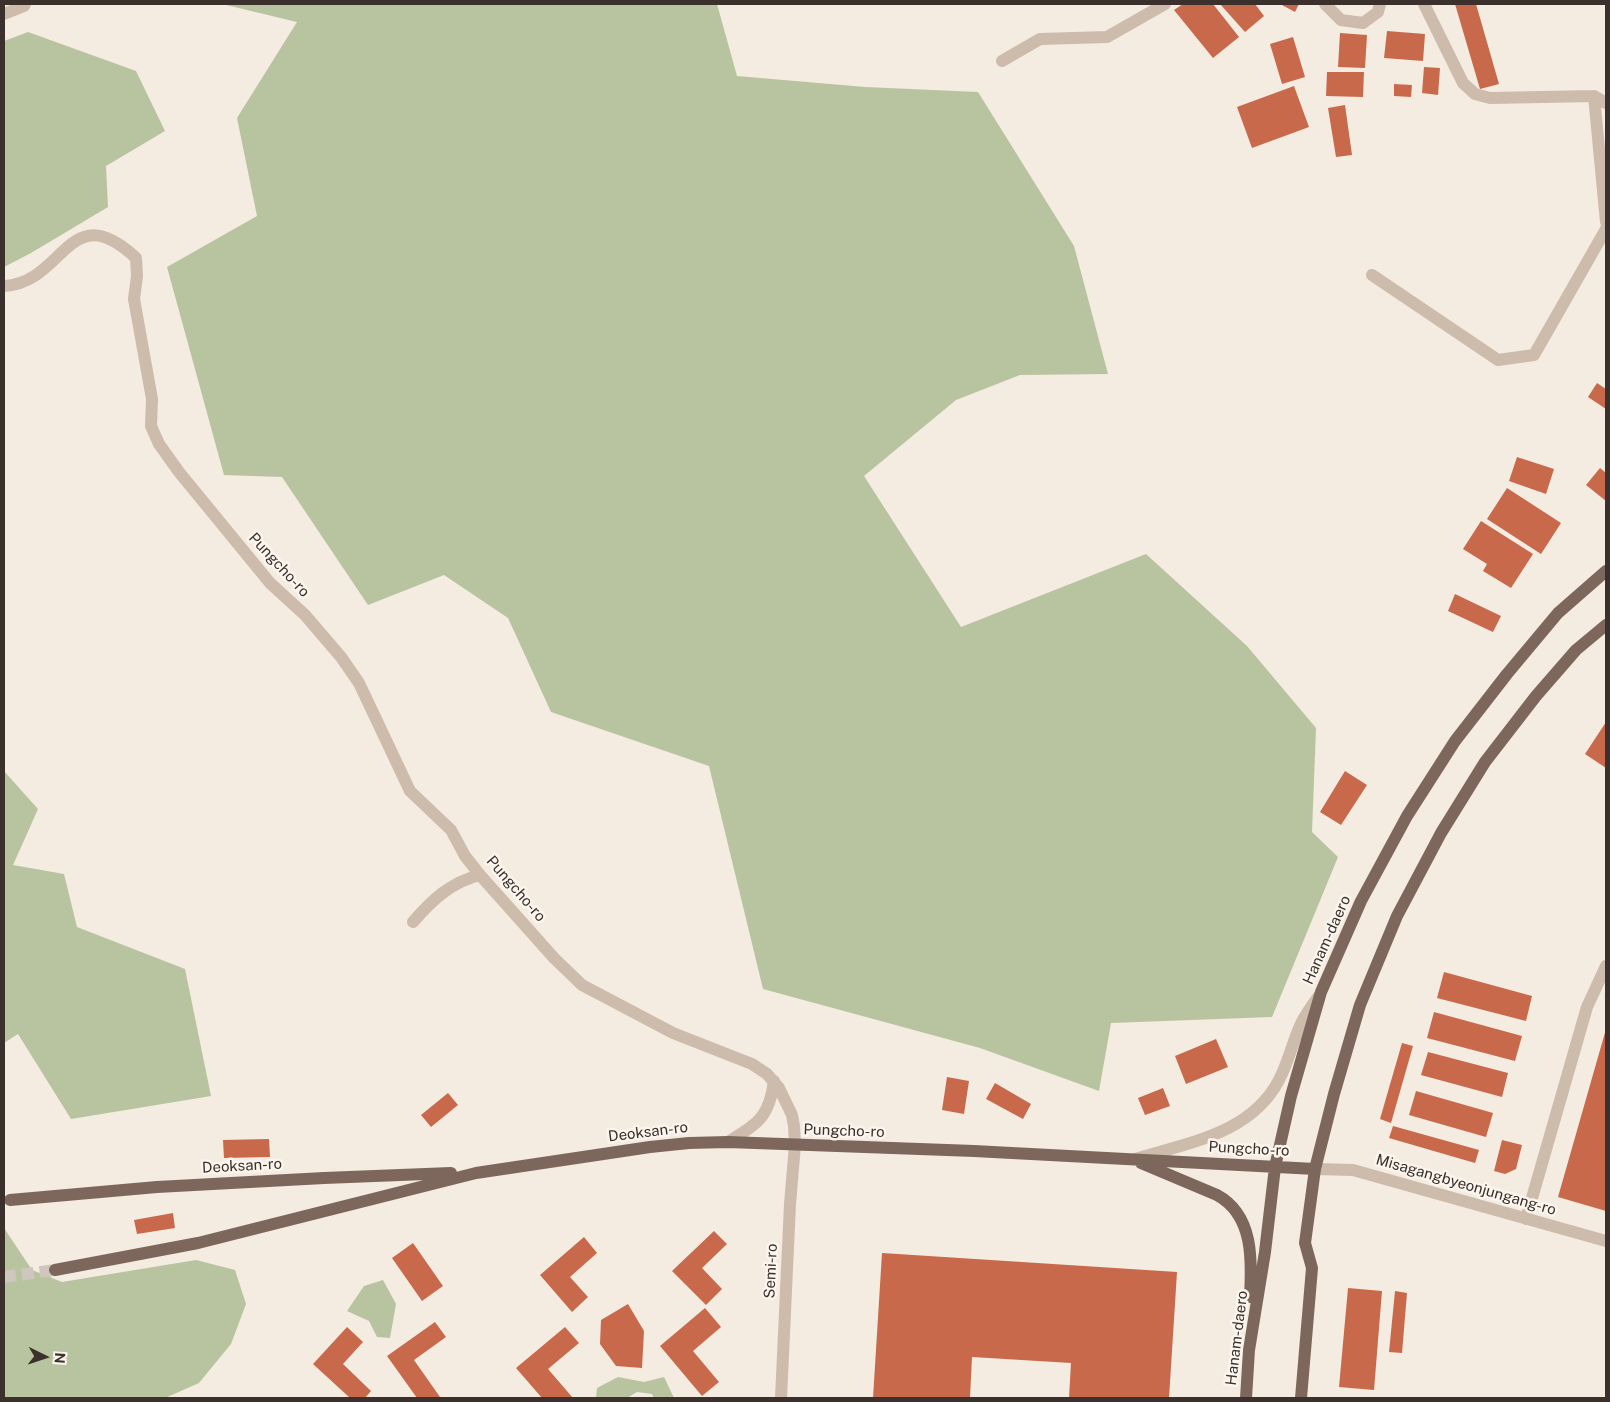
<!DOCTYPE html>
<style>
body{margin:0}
#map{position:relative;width:1610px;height:1402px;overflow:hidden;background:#f4ebe1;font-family:"Public Sans",sans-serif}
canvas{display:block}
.frame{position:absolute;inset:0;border:5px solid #3b302b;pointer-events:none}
.north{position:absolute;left:20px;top:1332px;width:50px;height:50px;-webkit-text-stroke:4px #fbf5ee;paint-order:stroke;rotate:94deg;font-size:14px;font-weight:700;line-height:20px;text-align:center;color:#3b302b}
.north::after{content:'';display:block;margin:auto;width:18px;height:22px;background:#3b302b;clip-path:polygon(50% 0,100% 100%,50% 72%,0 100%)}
</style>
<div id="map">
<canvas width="1610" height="1402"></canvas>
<div class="frame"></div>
<div class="north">N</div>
</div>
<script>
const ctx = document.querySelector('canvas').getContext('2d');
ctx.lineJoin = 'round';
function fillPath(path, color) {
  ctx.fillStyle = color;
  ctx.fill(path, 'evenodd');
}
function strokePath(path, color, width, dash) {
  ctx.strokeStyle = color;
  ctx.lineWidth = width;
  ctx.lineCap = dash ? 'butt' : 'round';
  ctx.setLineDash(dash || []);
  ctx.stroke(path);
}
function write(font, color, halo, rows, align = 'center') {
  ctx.font = font + ' "Public Sans",sans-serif';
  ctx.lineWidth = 5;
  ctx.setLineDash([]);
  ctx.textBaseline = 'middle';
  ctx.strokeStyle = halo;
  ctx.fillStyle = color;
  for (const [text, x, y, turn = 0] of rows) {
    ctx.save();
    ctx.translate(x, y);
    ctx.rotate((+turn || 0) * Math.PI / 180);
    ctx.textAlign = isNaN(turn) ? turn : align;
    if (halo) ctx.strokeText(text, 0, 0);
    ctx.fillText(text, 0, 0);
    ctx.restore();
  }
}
const green = new Path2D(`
 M 222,4 L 717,4 L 737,76 L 865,87 L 978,92 L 1074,246 L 1108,374 L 1020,375 L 956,400 L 864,476 L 961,627 L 1146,554 L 1247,646 L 1316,728 L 1312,832 L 1338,857 L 1272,1017 L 1111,1023 L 1099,1091 L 980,1048 L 763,989 L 709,766 L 551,712 L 508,618 L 444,575 L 368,605 L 282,477 L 224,475 L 167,267 L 257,216 L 237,118 L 297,22 Z
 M 28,32 L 136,71 L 165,131 L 106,166 L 108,207 L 31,253 L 4,267 L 4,41 Z
 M 4,771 L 38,809 L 13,865 L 64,874 L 77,927 L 185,969 L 211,1096 L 71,1119 L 18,1034 L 4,1043 Z
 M 4,1228 L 32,1270 L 62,1282 L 196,1260 L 235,1270 L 246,1304 L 231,1344 L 199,1383 L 165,1398 L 4,1398 Z
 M 383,1280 L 396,1304 L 390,1338 L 377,1337 L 369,1321 L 347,1311 L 364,1286 Z
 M 618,1377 L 644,1382 L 664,1377 L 674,1398 L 654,1398 L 652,1394 L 637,1392 L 627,1398 L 596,1397 L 597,1388 Z`);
const building = new Path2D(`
 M 1183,4 L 1213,4 L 1239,37 L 1213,58 L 1174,10 Z
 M 1220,4 L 1255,4 L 1264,16 L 1245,32 Z
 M 1280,4 L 1299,4 L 1295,12 Z
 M 1455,4 L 1476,4 L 1499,84 L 1480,89 Z
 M 1387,31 L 1425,34 L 1423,61 L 1384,58 Z
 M 1340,33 L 1367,35 L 1365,68 L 1338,67 Z
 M 1293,37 L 1305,77 L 1282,84 L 1270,44 Z
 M 1424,67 L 1440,68 L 1438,95 L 1422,93 Z
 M 1327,72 L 1364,72 L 1363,97 L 1326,96 Z
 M 1394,84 L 1412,85 L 1411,97 L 1394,96 Z
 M 1294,86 L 1309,127 L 1252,148 L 1237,107 Z
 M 1345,105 L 1352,155 L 1336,157 L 1328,108 Z
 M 1597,383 L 1606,389 L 1606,409 L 1588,397 Z
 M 1517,457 L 1554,469 L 1546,494 L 1509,481 Z
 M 1600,468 L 1606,473 L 1606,501 L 1586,485 Z
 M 1507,488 L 1561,523 L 1541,554 L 1487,519 Z
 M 1481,521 L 1533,554 L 1511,588 L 1483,571 L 1487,564 L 1463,549 Z
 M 1455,594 L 1501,616 L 1493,632 L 1448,611 Z
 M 1606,722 L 1606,768 L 1585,754 Z
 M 1345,771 L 1367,785 L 1341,825 L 1320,812 Z
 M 1444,972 L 1532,996 L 1526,1021 L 1437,998 Z
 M 1434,1012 L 1522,1036 L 1515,1061 L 1427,1038 Z
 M 1606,1029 L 1606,1211 L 1558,1197 Z
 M 1216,1039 L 1228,1067 L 1186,1084 L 1175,1056 Z
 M 1402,1043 L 1413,1046 L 1391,1123 L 1380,1119 Z
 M 1428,1052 L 1508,1073 L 1502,1097 L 1421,1075 Z
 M 947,1077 L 969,1081 L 964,1114 L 942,1110 Z
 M 995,1083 L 1031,1104 L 1023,1119 L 986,1099 Z
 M 1163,1088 L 1170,1106 L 1145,1115 L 1138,1098 Z
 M 1416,1091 L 1493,1113 L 1486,1137 L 1409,1115 Z
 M 448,1093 L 458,1105 L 431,1127 L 421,1115 Z
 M 1393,1126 L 1479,1150 L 1475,1163 L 1389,1138 Z
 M 269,1139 L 270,1157 L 224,1158 L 223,1140 Z
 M 1502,1140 L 1522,1145 L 1516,1169 L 1505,1174 L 1494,1171 Z
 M 173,1213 L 175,1228 L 137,1234 L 134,1220 Z
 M 714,1231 L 727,1244 L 702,1268 L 722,1289 L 706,1305 L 672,1271 Z
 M 584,1237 L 597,1253 L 570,1277 L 588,1297 L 572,1312 L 540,1275 Z
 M 413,1243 L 443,1286 L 422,1301 L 392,1258 Z
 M 882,1253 L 1177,1272 L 1169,1398 L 1069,1398 L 1071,1363 L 972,1357 L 970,1398 L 873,1398 Z
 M 1348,1288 L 1382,1291 L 1374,1390 L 1339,1387 Z
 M 1395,1291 L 1407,1293 L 1402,1353 L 1389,1352 Z
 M 628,1304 L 644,1331 L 642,1368 L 616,1366 L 600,1344 L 601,1320 Z
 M 705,1308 L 721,1327 L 693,1351 L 719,1382 L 702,1396 L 660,1346 Z
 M 435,1322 L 446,1337 L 414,1360 L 440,1397 L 438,1398 L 417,1398 L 387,1356 Z
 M 347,1327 L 363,1342 L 343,1364 L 371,1391 L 365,1398 L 350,1398 L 313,1364 Z
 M 565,1327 L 579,1343 L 548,1369 L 573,1398 L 542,1398 L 516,1368 Z`);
const majorTunnel = new Path2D(`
 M 4,1277 L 55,1270`);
const minor = new Path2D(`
 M 1325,4 L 1341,20 L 1363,23 L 1378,12 L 1380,4
 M 1424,4 L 1463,83 L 1475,94 L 1490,98 L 1594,96 L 1606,103
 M 4,14 L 24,6 L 25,4
 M 1002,61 L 1040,39 L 1107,37 L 1165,4
 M 1594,96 L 1606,222
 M 1372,275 L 1498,360 L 1534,355 L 1606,229
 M 4,286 C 65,283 68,195 136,258 L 137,276 L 134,299 L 152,399 L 151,426 L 159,444 L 179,472 L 270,583 L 305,615 L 341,657 L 359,683 L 410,791 L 451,830 L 465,856 L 480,875 L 554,958 L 582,985 L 673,1033 L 752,1064 L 767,1074 L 779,1088 L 792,1115 L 794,1126 L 795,1145 L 790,1204 L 781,1398
 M 413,922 C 432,900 451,882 480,875
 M 728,1142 C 758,1123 769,1118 774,1081
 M 1135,1159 C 1187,1143 1251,1134 1279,1080 C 1288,1063 1292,1044 1300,1026 C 1304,1016 1312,1006 1318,997
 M 1315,1169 L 1353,1170 L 1606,1241
 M 1526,1219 L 1587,1007 L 1606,966`);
const major = new Path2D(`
 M 1141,1163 L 1217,1195 C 1254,1215 1252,1261 1250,1297
 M 10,1200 L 157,1187 L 324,1178 L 451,1173
 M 55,1270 L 198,1243 L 476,1173 L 650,1147 L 689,1143 L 728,1142 L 974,1151 L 1315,1169
 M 1246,1398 L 1249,1350 L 1265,1252 L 1275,1167 L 1291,1096 L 1321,992 L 1361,901 L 1407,816 L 1455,741 L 1507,674 L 1558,613 L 1606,571
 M 1301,1398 L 1312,1268 L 1305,1243 L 1315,1169 L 1334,1094 L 1360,1005 L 1397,916 L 1441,833 L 1485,762 L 1536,696 L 1576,650 L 1606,625`);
const streetNames = [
 ["Pungcho-ro",279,565,47],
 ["Pungcho-ro",516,889,49],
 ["Hanam-daero",1327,940,-66],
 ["Pungcho-ro",844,1131,2],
 ["Deoksan-ro",648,1132,-7],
 ["Pungcho-ro",1249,1149,3],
 ["Deoksan-ro",242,1166,-3],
 ["Misagangbyeonjungang-ro",1466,1185,16],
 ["Semi-ro",771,1271,-87],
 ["Hanam-daero",1237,1338,-83]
];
fillPath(green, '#b8c4a0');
fillPath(building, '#c8694b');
strokePath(majorTunnel, '#cfc6bd', 12, [12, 6]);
strokePath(minor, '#cdbbac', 12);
strokePath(major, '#7d675c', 12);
write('15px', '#3b302b', '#fbf5ee', streetNames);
</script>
